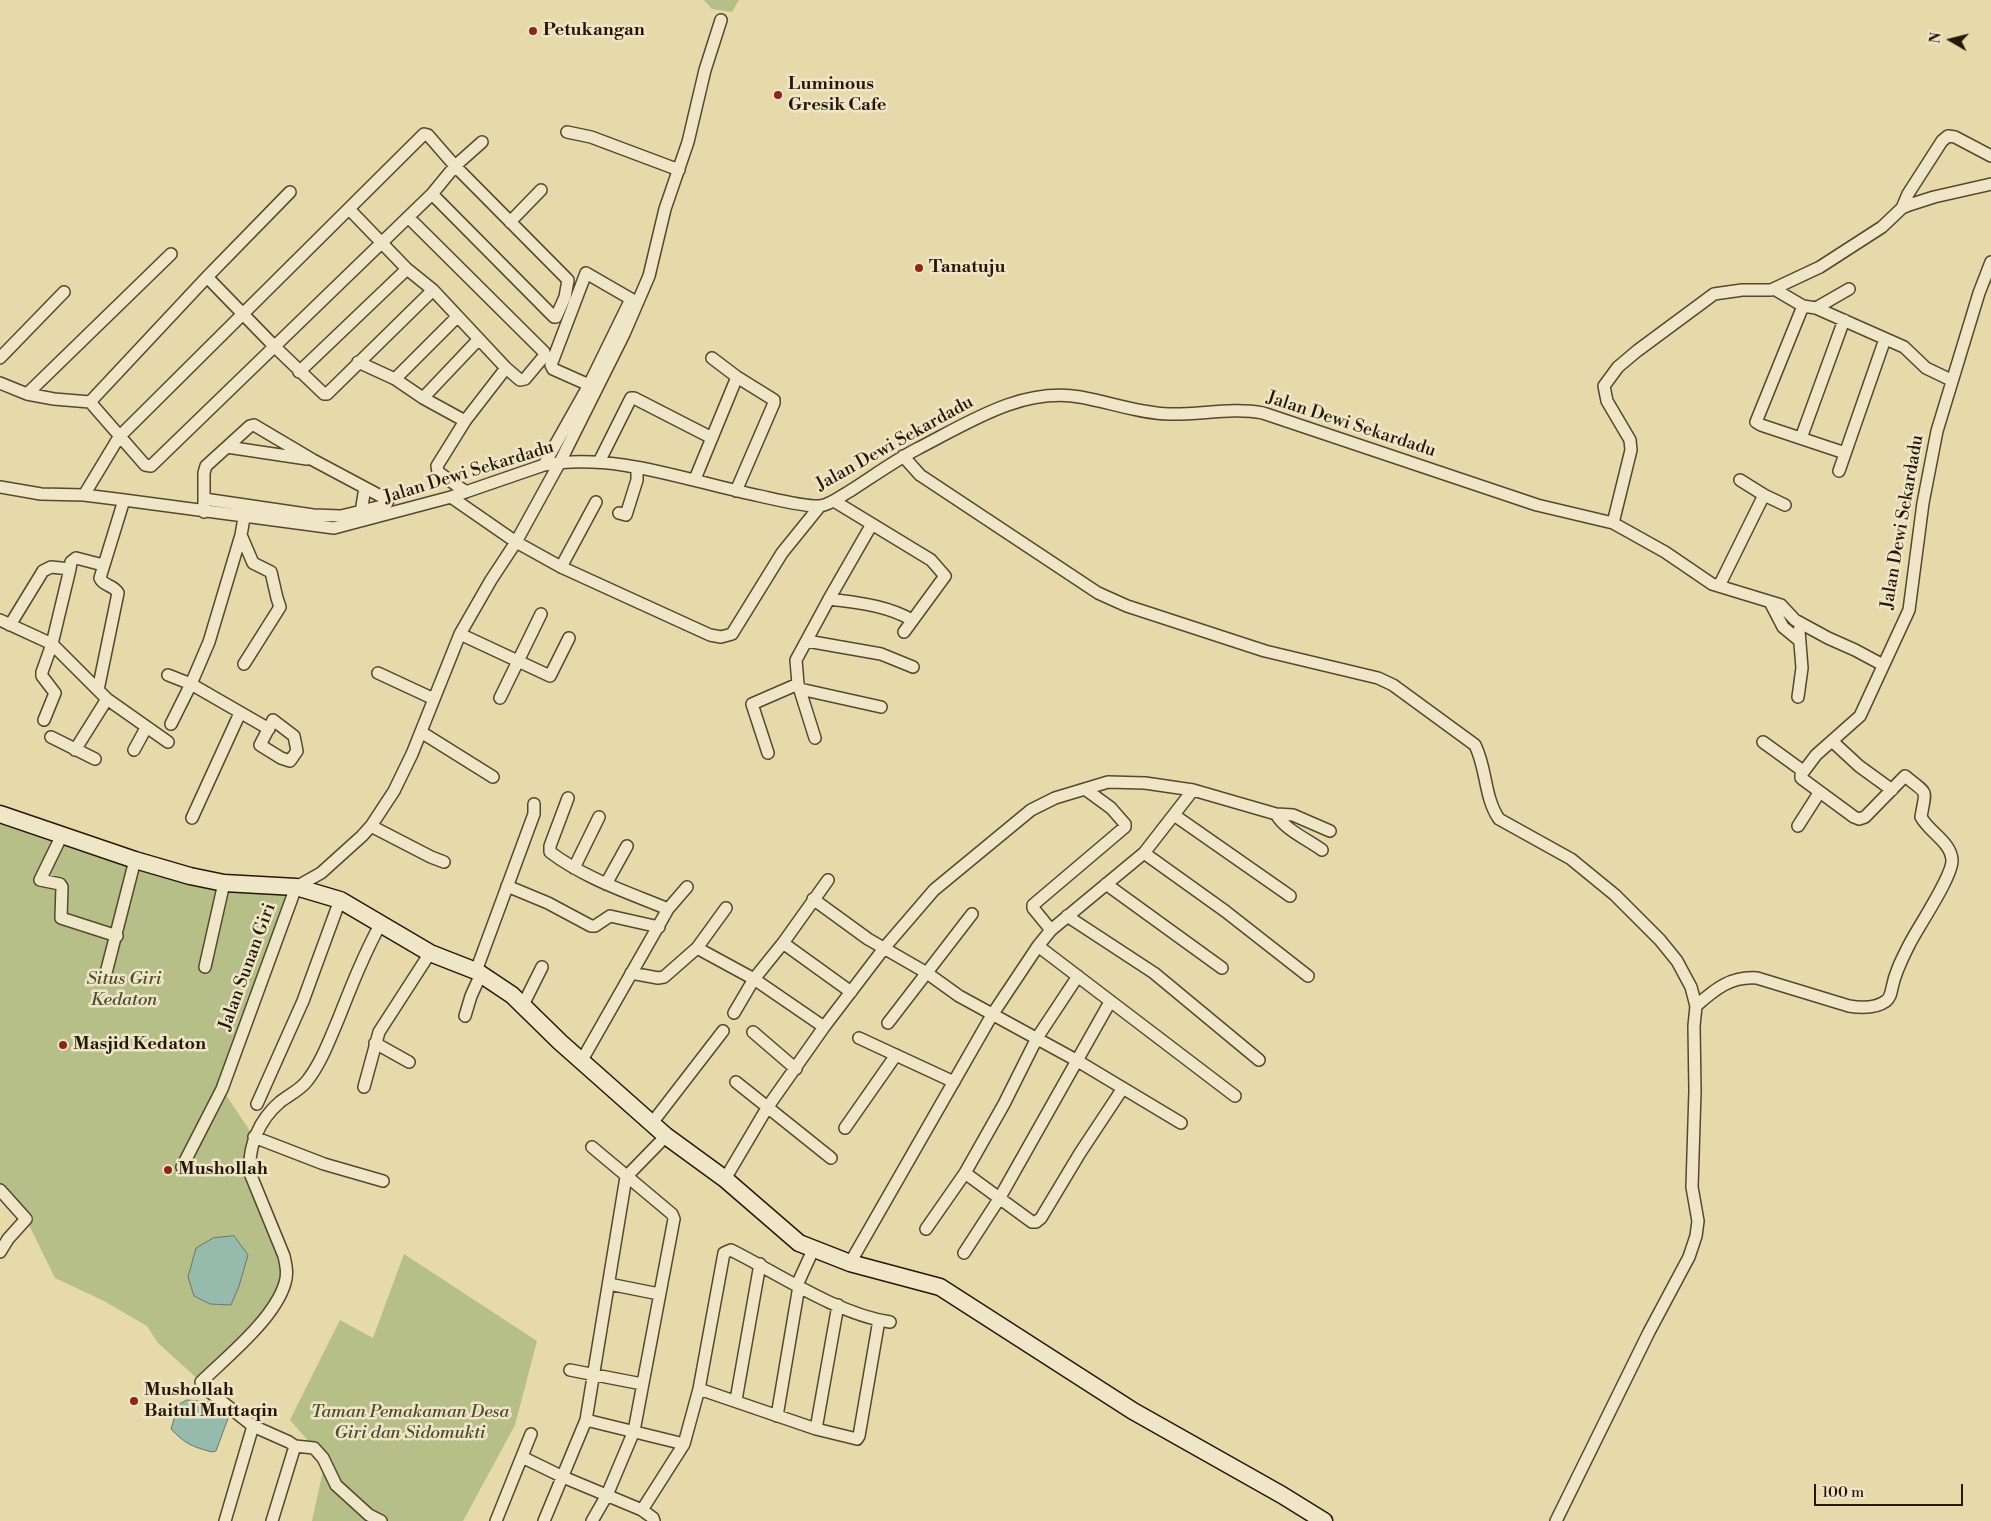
<!DOCTYPE html>
<style>
body{margin:0}
#map{position:relative;width:1991px;height:1521px;overflow:hidden;background:#e6d9aa;font-family:"Libre Bodoni",serif}
canvas{display:block}
.north{position:absolute;left:1926px;top:15px;width:50px;height:50px;-webkit-text-stroke:4px #efe6c8;paint-order:stroke;rotate:278deg;font-size:14px;font-weight:700;line-height:20px;text-align:center;color:#251806}
.north::after{content:'';display:block;margin:auto;width:18px;height:22px;background:#251806;clip-path:polygon(50% 0,100% 100%,50% 72%,0 100%)}
.scale{position:absolute;left:1814px;top:1484px;width:149px;height:22px;box-sizing:border-box;border:2px solid #251806;border-top:0;padding-left:6px;font-size:15px;line-height:18px;white-space:nowrap;color:#251806;-webkit-text-stroke:4px #efe6c8;paint-order:stroke}
</style>
<div id="map">
<canvas width="1991" height="1521"></canvas>
<div class="north">N</div>
<div class="scale">100 m</div>
</div>
<script>
const ctx = document.querySelector('canvas').getContext('2d');
ctx.lineJoin = 'round';
function fillPath(path, color) {
  ctx.fillStyle = color;
  ctx.fill(path, 'evenodd');
}
function strokePath(path, color, width, dash) {
  ctx.strokeStyle = color;
  ctx.lineWidth = width;
  ctx.lineCap = dash ? 'butt' : 'round';
  ctx.setLineDash(dash || []);
  ctx.stroke(path);
}
function write(font, color, halo, rows, align = 'center') {
  ctx.font = font + ' "Libre Bodoni",serif';
  ctx.lineWidth = 5;
  ctx.setLineDash([]);
  ctx.textBaseline = 'middle';
  ctx.strokeStyle = halo;
  ctx.fillStyle = color;
  for (const [text, x, y, turn = 0] of rows) {
    ctx.save();
    ctx.translate(x, y);
    ctx.rotate((+turn || 0) * Math.PI / 180);
    ctx.textAlign = isNaN(turn) ? turn : align;
    if (halo) ctx.strokeText(text, 0, 0);
    ctx.fillText(text, 0, 0);
    ctx.restore();
  }
}
const green = new Path2D(`
 M 704,0 L 739,0 L 732,12 L 712,9 Z
 M 0,820 L 289,894 L 222,1089 L 254,1137 L 249,1158 L 287,1269 L 275,1305 L 201,1382 L 158,1343 L 147,1326 L 104,1301 L 55,1278 L 26,1219 L 0,1193 Z
 M 404,1254 L 537,1341 L 515,1425 L 463,1521 L 312,1521 L 324,1466 L 323,1458 L 290,1420 L 340,1320 L 373,1338 Z`);
const water = new Path2D(`
 M 234,1236 L 248,1255 L 239,1286 L 231,1305 L 210,1304 L 194,1296 L 188,1277 L 196,1248 L 213,1238 Z
 M 187,1400 L 218,1403 L 230,1413 L 216,1451 L 212,1452 C 193,1447 185,1444 171,1429 L 178,1405 Z`);
const street = new Path2D(`
 M 567,132 L 591,137 L 679,170
 M 1902,208 L 1908,194 L 1942,141 L 1948,136 L 1955,137 L 1991,156
 M 349,209 L 407,269 L 433,290 L 506,368 L 520,380 L 525,379 L 545,355 L 544,352 L 408,217
 M 510,222 L 541,190
 M 586,273 L 631,299 L 589,385 L 553,369 L 551,365 Z
 M 207,277 L 275,347 L 324,394 L 327,394 L 433,290
 M 1774,289 L 1803,306
 M 1816,308 L 1849,289
 M 0,358 L 64,292
 M 712,358 L 737,377 L 774,400 L 774,403 L 736,491
 M 358,362 L 395,379 L 423,398 L 465,421
 M 299,372 L 407,269
 M 395,379 L 457,317
 M 0,383 L 27,394 L 54,399 L 90,402 L 207,277 L 290,192
 M 27,394 L 171,254
 M 423,398 L 478,340
 M 90,402 L 145,465 L 151,466 L 432,194 L 455,166 L 482,142
 M 1801,438 L 1844,320
 M 227,447 L 307,459
 M 1845,453 L 1761,425 L 1756,422 L 1803,306 L 1816,308 L 1904,347 L 1926,368 L 1951,380
 M 903,456 L 920,475 L 1098,593 L 1127,606 L 1265,651 L 1378,678 L 1393,685 L 1475,745 C 1487,769 1484,797 1499,819 L 1571,859 L 1615,895 L 1660,940 L 1677,961 L 1691,987 L 1696,1006 L 1694,1026 L 1695,1091 L 1692,1187 L 1698,1221 L 1696,1236 L 1689,1257 L 1649,1332 L 1556,1521
 M 599,462 L 631,398 L 634,398 L 712,438
 M 544,465 L 589,385
 M 1839,471 L 1885,339
 M 695,479 L 737,377
 M 0,487 L 41,494 L 84,495 L 124,500 L 334,528 L 451,497 L 544,465 C 617,452 690,482 760,496 C 774,499 806,507 820,506 C 830,505 841,496 850,491 C 872,477 894,461 917,449 C 968,423 1021,387 1080,397 C 1109,402 1138,413 1169,414 C 1200,415 1232,407 1263,413 L 1537,505 L 1613,523 L 1665,552 L 1712,584 L 1781,605 L 1795,620 L 1828,638 L 1855,650 L 1883,665
 M 466,492 L 438,472 L 437,466 L 465,421 L 506,368
 M 84,495 L 119,437 L 424,134 L 428,135 L 455,166 L 568,280 L 565,297 L 556,317 L 554,317 L 432,194
 M 1764,495 L 1785,505
 M 451,497 L 516,542 L 561,567 L 710,635 L 721,637 L 732,634 L 782,553 L 820,506
 M 834,501 L 931,560 L 945,576 L 904,632
 M 204,512 L 204,473 L 206,466 L 250,426 L 254,425 L 313,460 L 388,500 L 387,503 L 382,506 L 341,516 L 313,515 L 204,499
 M 361,512 L 365,488
 M 619,513 L 626,515 L 637,480 L 637,468
 M 1613,523 L 1631,450 L 1630,440 L 1607,401 L 1604,386 L 1618,367 L 1637,351 L 1714,294 L 1742,290 L 1771,290 L 1820,267 L 1882,227 L 1902,208 L 1909,205 L 1934,197 L 1991,184
 M 241,535 L 253,563 L 271,572 L 277,598 L 280,607 L 244,664
 M 561,567 L 596,502
 M 70,569 L 71,562 L 76,558 L 103,565
 M 1719,586 L 1764,495 L 1740,480
 M 829,599 C 858,603 886,605 912,620
 M 1770,602 L 1783,627 L 1800,641
 M 0,620 L 52,644 L 107,699 L 168,742
 M 10,625 L 43,571 L 51,567 L 70,569 L 52,644 L 42,672 L 42,676 L 55,693 L 44,720
 M 460,634 L 550,676 L 569,638
 M 807,641 L 881,654 L 913,667
 M 378,673 L 434,699
 M 168,675 L 191,684 L 269,729
 M 800,689 L 881,707
 M 98,690 L 118,593 C 114,585 103,586 100,578 L 124,500
 M 1798,697 L 1802,668 L 1799,631 L 1801,623
 M 500,698 L 541,614
 M 273,720 L 294,736 L 297,751 L 290,761 L 281,758 L 260,745 Z
 M 171,724 L 191,684 L 209,642 L 241,535 L 244,518
 M 421,732 L 493,777
 M 51,737 L 95,759
 M 815,738 L 798,684 L 796,660 L 829,599 L 872,524
 M 1832,741 L 1859,766 L 1892,790
 M 1763,742 L 1803,771
 M 75,750 L 107,699
 M 134,750 L 146,728
 M 768,753 L 752,704 L 798,684
 M 568,798 L 550,846 L 550,852 C 586,879 627,892 668,909 L 582,1060
 M 1276,814 C 1285,830 1307,839 1322,850
 M 1174,815 L 1290,896
 M 192,818 L 240,713
 M 371,826 L 431,857 L 444,862
 M 1798,826 L 1819,793
 M 62,835 L 40,880 L 60,884 L 62,887 L 61,918 L 117,936
 M 1144,853 L 1225,911 L 1308,976
 M 574,868 L 599,817
 M 606,884 L 627,846
 M 1106,884 L 1222,968
 M 507,886 L 548,903 L 591,926 L 595,926 L 610,916 L 659,927
 M 813,899 L 868,939 L 927,973 L 959,996 L 1076,1060 L 1181,1123
 M 726,908 L 697,948 L 754,979 L 824,1027
 M 668,909 L 687,887
 M 1067,916 L 1154,973 L 1259,1060
 M 1051,930 L 1033,908 L 1033,905 L 1125,827 L 1125,824 L 1111,808 L 1085,789
 M 783,943 L 851,992
 M 1038,946 L 1235,1096
 M 205,967 L 224,883
 M 476,971 L 534,814 L 534,804
 M 106,973 L 135,860
 M 631,973 L 658,978 L 664,977 L 697,948
 M 523,1005 L 542,967
 M 1696,1006 C 1715,989 1731,976 1757,978 L 1849,1006 C 1861,1008 1875,1009 1886,1001 C 1890,998 1891,993 1892,988 C 1895,972 1902,959 1909,945 C 1918,927 1953,876 1952,860 C 1951,842 1929,832 1921,817 C 1926,787 1929,796 1905,776 L 1865,817 L 1859,819 L 1854,817 L 1801,778 L 1801,775 L 1816,755 L 1860,716 L 1909,610 L 1923,503 L 1937,431 L 1979,293 L 1991,262
 M 734,1013 L 754,979 L 783,943 L 828,880
 M 465,1016 L 471,996 L 481,974
 M 888,1023 L 972,914
 M 753,1032 L 796,1069
 M 859,1038 L 954,1082
 M 375,1043 L 409,1062
 M 736,1082 L 831,1158
 M 364,1087 L 379,1032 L 430,953
 M 257,1104 L 303,1001 L 340,900
 M 652,1123 L 723,1031
 M 845,1128 L 896,1055
 M 254,1137 L 324,1164 L 383,1181
 M 592,1147 L 672,1214 L 674,1219 L 634,1431 L 607,1495 L 592,1521
 M 182,1167 L 222,1089 L 296,887 L 321,873 L 362,836 L 371,826 L 394,791 L 412,754 L 460,634 L 491,580 L 516,542 L 560,462 L 624,334 L 649,276 L 665,209 L 688,142 L 705,70 L 721,20
 M 965,1173 L 1032,1222 L 1036,1222 L 1041,1218 L 1080,1153 L 1123,1088
 M 725,1179 L 767,1108 L 824,1027 L 885,947 L 934,890 L 1031,810 L 1055,798 L 1108,782 L 1145,783 L 1193,790 L 1276,814 L 1293,815 L 1330,831
 M 0,1190 L 26,1219 L 8,1239 L 0,1252
 M 926,1229 L 965,1173 L 1004,1104 L 1037,1038 L 1078,976
 M 964,1253 L 999,1199 L 1110,1002
 M 850,1263 L 992,1015 L 1038,946 L 1051,930 L 1144,853 L 1193,790
 M 609,1284 L 659,1294
 M 797,1285 L 813,1250
 M 570,1370 L 642,1384
 M 201,1382 C 228,1356 275,1318 285,1283 C 288,1274 286,1265 284,1256 L 250,1173 C 248,1146 259,1120 280,1102 C 289,1095 300,1090 307,1081 C 321,1063 329,1041 338,1020 C 351,987 364,954 381,923
 M 206,1389 L 253,1426 L 289,1442 L 295,1446 L 314,1448 L 323,1458 L 336,1485 L 369,1515 L 381,1521
 M 699,1389 L 816,1429 L 857,1439 L 859,1436 L 879,1320
 M 736,1400 L 760,1264
 M 777,1416 L 799,1286
 M 586,1420 L 684,1444
 M 816,1429 L 838,1305
 M 522,1457 L 563,1477 L 642,1510 L 653,1518 L 654,1521
 M 642,1510 L 684,1444 L 699,1389 L 724,1253 L 731,1250 C 779,1274 837,1314 890,1322
 M 225,1521 L 253,1426
 M 272,1521 L 295,1446
 M 496,1521 L 531,1434
 M 544,1521 L 586,1420 L 626,1177 L 666,1136`);
const secondary = new Path2D(`
 M 0,814 L 135,860 L 190,876 L 224,883 L 296,887 L 340,900 L 430,953 L 476,971 L 512,995 L 560,1042 L 666,1136 L 725,1179 L 799,1243 L 850,1263 L 940,1287 L 1133,1411 L 1282,1495 L 1324,1521`);
const markers = [
 [533,31,5,"#8f2418"],
 [778,95,5,"#8f2418"],
 [919,268,5,"#8f2418"],
 [63,1045,5,"#8f2418"],
 [168,1170,5,"#8f2418"],
 [134,1401,5,"#8f2418"]
];
const poiNames = [
 ["Petukangan",543,31],
 ["Luminous",788,85],
 ["Gresik Cafe",788,106],
 ["Tanatuju",929,268],
 ["Masjid Kedaton",73,1045],
 ["Mushollah",178,1170],
 ["Mushollah",144,1391],
 ["Baitul Muttaqin",144,1412]
];
const streetNames = [
 ["Jalan Dewi Sekardadu",1351,425,18],
 ["Jalan Dewi Sekardadu",895,444,-29],
 ["Jalan Dewi Sekardadu",469,473,-17],
 ["Jalan Dewi Sekardadu",1903,522,-80],
 ["Jalan Sunan Giri",248,967,-70]
];
const parkNames = [
 ["Situs Giri",124,980],
 ["Kedaton",124,1001],
 ["Taman Pemakaman Desa",410,1413],
 ["Giri dan Sidomukti",410,1434]
];
fillPath(green, '#b6bf88');
fillPath(water, '#96baac');
strokePath(water, '#69796a', 1);
strokePath(street, '#55482f', 14);
strokePath(secondary, '#251806', 19);
strokePath(street, '#efe6c8', 11);
strokePath(secondary, '#efe6c8', 16);
for (const [x, y, r, color] of markers) {
  const dot = new Path2D();
  dot.arc(x, y, r, 0, 2 * Math.PI);
  ctx.fillStyle = color;
  ctx.fill(dot);
  strokePath(dot, '#efe6c8', 2);
}
write('bold 18px', '#251806', '#efe6c8', poiNames, 'left');
write('18px', '#251806', '#efe6c8', streetNames);
write('italic 18px', '#504a2d', '#efe6c8', parkNames);
</script>
